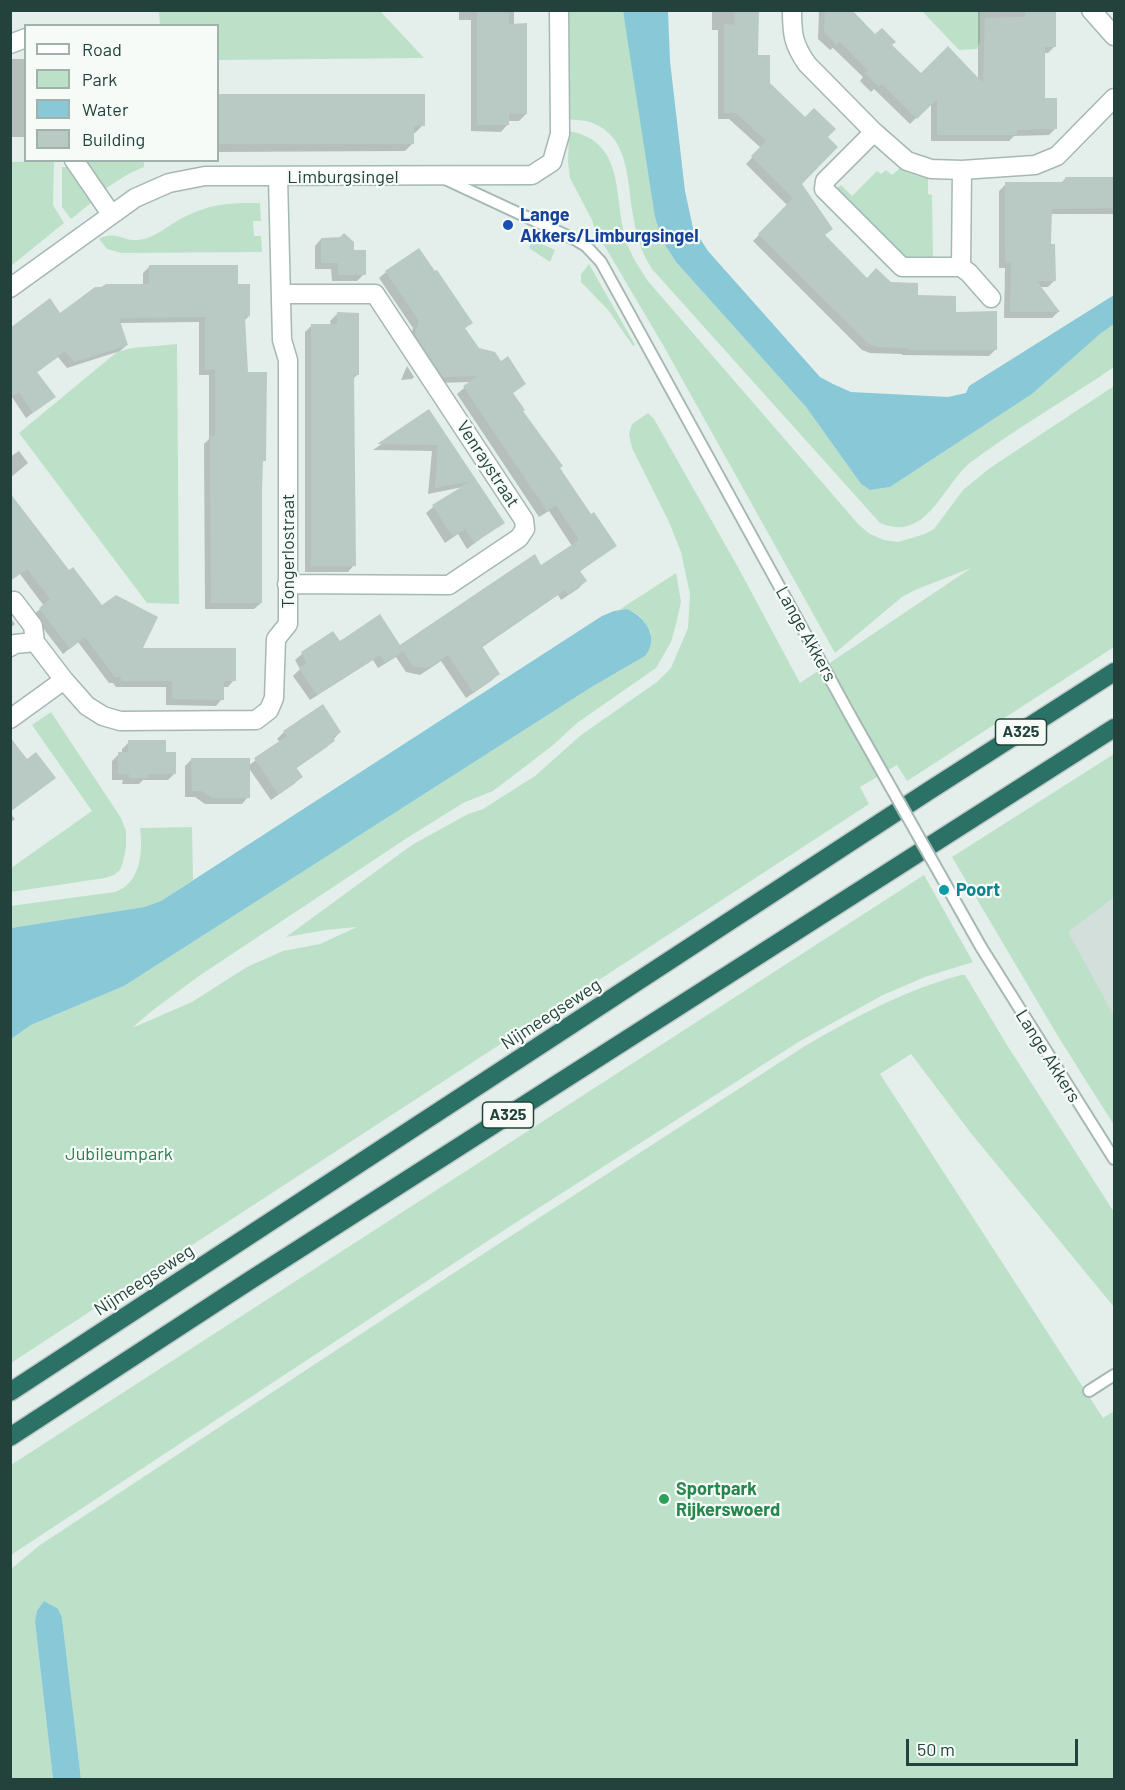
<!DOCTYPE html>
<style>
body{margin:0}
#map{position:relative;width:1125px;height:1790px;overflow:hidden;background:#e4efeb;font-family:Barlow,sans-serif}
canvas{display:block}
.frame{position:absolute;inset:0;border:12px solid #22423b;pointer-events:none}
.legend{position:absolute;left:24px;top:24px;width:195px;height:138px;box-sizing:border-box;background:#f6fbf8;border:2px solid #a1b1ac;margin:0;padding:8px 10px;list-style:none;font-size:18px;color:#22423b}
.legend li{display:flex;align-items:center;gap:12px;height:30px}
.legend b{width:30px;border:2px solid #a1b1ac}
.scale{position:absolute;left:906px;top:1739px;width:172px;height:27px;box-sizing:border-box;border:3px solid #22423b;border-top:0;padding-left:8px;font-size:18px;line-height:21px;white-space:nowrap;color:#22423b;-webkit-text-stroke:4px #f6fbf8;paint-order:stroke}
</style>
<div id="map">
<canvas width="1125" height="1790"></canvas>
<div class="frame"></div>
<ul class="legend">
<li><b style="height:8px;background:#fff"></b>Road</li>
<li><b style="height:16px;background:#bce1c8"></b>Park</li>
<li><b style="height:16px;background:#89c8d7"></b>Water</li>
<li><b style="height:16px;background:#b9cac4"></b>Building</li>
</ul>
<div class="scale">50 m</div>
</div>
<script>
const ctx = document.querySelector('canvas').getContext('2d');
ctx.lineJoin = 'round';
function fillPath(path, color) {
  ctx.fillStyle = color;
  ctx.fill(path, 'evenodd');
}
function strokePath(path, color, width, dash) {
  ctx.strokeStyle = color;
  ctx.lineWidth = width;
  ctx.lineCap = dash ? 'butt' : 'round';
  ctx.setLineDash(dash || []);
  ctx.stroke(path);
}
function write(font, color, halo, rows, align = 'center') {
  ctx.font = font + ' Barlow,sans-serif';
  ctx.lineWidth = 4.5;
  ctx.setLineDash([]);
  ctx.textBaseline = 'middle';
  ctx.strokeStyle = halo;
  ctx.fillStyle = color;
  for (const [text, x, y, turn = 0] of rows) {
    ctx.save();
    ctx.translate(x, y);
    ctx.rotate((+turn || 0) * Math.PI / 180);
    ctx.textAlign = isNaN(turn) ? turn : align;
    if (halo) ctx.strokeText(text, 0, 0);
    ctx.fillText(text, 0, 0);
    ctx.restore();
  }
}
const built = new Path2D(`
 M 1114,853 L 1114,1074 L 1024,915 Z`);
const green = new Path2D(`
 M 159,11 L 380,11 L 424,58 L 218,60 L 218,26 L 160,25 Z
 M 566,11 L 623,11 L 663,242 L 676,262 L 806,407 L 861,484 L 870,490 L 890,487 L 1032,394 L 1100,334 L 1114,324 L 1114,367 C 1067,399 1017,428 971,462 C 952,477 935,514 915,523 C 903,529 892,528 880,523 L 652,269 C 640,251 635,230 632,209 C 627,175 628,132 586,121 C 580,120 573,120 567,119 Z
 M 922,11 L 980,11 L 980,41 L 977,49 L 959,50 Z
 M 569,131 C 628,142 612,199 627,243 C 631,256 640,268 647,280 L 859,525 L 870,534 L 884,540 L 898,542 L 925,534 L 934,529 L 963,490 L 990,468 L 1114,386 L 1114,647 L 907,781 L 897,765 L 860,787 L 869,804 L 11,1363 L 11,1039 L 31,1025 L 124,986 L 590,688 L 645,656 L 651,632 C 643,618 636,608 619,610 L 676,573 L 681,602 L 676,624 L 671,642 L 656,668 L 577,723 L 552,746 L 493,791 L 463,803 L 407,838 L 199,976 L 153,1010 L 132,1028 L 192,1002 L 247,967 L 283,951 L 320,944 L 357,927 L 326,930 L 286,937 L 412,845 L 468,814 L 483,809 L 535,776 L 581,735 L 657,682 L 671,668 L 688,628 L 690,594 L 681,552 L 669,522 L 632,448 L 629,434 L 632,424 L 648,413 L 654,419 L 739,569 L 800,683 L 971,568 L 915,590 L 902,597 L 835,653 L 663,345 L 604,245 L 597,237 L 592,220 L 570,178 L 568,161 Z
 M 54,161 L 53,205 L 64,223 L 11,266 L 11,162 Z
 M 81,161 L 144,161 L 144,167 L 130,173 L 103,190 Z
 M 62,167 L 66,167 L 91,203 L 71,219 L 62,207 Z
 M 900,168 L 917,176 L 928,178 L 928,194 L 932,195 L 933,258 L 906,260 L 836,189 L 841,185 L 852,196 L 877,171 L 881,174 L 886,170 L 892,175 Z
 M 260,203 L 261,221 L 253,221 L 254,236 L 261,236 L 262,252 L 122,253 L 107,249 L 99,239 C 116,230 123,242 139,240 C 155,238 170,224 184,217 C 213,203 230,203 260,203 Z
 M 533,240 L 555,250 L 550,262 L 529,248 Z
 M 589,264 L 635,345 L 633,346 L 609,311 L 581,282 L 581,274 Z
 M 177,344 L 179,604 L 147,603 L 19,433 L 117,352 L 132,348 Z
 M 51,712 L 121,818 L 126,831 L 126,847 L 123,862 L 120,870 L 114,875 L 105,878 L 11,892 L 11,868 L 92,811 L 32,725 Z
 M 1114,754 L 1114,897 L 1068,932 L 1114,1016 L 1114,1125 L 1059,1038 L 952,857 Z
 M 192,827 L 193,880 L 161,901 L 144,907 L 11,928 L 10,906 L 115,892 C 141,883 143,852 140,828 Z
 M 924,875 L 973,962 L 925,977 L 883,995 L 800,1041 L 512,1225 L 11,1555 L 11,1465 Z
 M 961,975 L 965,975 L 1007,1045 L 1114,1212 L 1114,1307 L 970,1132 L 911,1054 L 880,1074 L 1103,1418 L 1114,1411 L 1114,1779 L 81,1779 L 62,1618 L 35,1622 L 53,1779 L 11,1780 L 11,1569 L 40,1545 L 449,1276 L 805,1046 C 855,1017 905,990 961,975 Z`);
const water = new Path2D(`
 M 623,11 L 668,11 L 670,61 L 685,191 L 693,228 L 708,251 L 820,377 L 833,384 L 851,392 L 948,397 L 966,393 L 969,386 L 1114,295 L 1114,324 L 1100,334 L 1032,394 L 890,487 L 870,490 L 861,484 L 806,407 L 676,262 L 663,242 L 655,217 Z
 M 627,609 C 646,617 660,638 645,656 L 590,688 L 124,986 L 31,1025 L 11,1039 L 11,928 L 144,907 L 161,901 L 602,616 L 614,611 Z
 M 44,1601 L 58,1609 L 62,1618 L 81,1779 L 53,1779 L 35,1622 L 37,1611 Z`);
const shadow = new Path2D(`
 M 459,10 L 514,10 L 514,25 L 526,114 L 519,121 L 508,121 L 508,124 L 501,132 L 471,131 L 471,20 L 459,20 Z
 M 712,10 L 757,10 L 757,57 L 769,83 L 826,137 L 800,183 L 824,235 L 867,280 L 890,284 L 955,313 L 995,350 L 989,356 L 902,355 L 902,354 L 870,353 L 862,350 L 753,241 L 788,206 L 746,164 L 761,148 L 729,119 L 718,119 L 718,30 L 712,30 Z
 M 819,10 L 853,10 L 853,14 L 875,37 L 890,45 L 921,75 L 978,79 L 978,10 L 1055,10 L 1055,46 L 1048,53 L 1044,53 L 1044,100 L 1055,129 L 1049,135 L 1014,136 L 1009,141 L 931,141 L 931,103 L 910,124 L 874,89 L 871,92 L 860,81 L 863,77 L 833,48 L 830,50 L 818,39 Z
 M 10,59 L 26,59 L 26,137 L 10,137 Z
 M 218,95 L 423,95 L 423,125 L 415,133 L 412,133 L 412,144 L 405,151 L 218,152 Z
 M 1114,178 L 1114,214 L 1050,214 L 1049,246 L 1055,280 L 1048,287 L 1040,287 L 1058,312 L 1052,318 L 1004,318 L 1005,268 L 999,268 L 999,191 L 1006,184 L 1060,184 L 1065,179 Z
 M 321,239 L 352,252 L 364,274 L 357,281 L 332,281 L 331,269 L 315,269 L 315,246 Z
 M 149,267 L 236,285 L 249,316 L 244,321 L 246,373 L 265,460 L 261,463 L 261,603 L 254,609 L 205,609 L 204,444 L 209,439 L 209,375 L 199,375 L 199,322 L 119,323 L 127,345 L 120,351 L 67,368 L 58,357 L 36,373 L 54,397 L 26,418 L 12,397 L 10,398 L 10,329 L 60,315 L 143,285 L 143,273 Z
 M 386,272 L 471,322 L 464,329 L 478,350 L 500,363 L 524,384 L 512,394 L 521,412 L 590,516 L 615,546 L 579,572 L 585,581 L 579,588 L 561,600 L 558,595 L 481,648 L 498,674 L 491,681 L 466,698 L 441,661 L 420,675 L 406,672 L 396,657 L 378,668 L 373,660 L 310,700 L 293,676 L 300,669 L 295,660 L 302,654 L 332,633 L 339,643 L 400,647 L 541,567 L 572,546 L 549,511 L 539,517 L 457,394 L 471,382 L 436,383 L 409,342 L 413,328 L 379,278 Z
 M 337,314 L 358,374 L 353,379 L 354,565 L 348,572 L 305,572 L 305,332 L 312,325 L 331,325 L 330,321 Z
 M 407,366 L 414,377 L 412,379 L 401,380 Z
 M 428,411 L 503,522 L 467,549 L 458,534 L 445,543 L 426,513 L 433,507 L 463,487 L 428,494 L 432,451 L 373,450 Z
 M 19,451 L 28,463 L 10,478 L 10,457 Z
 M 10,495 L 68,572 L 140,649 L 234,680 L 228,687 L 222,687 L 222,699 L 216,706 L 166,705 L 166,687 L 116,687 L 113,683 L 109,683 L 78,642 L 63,654 L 33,615 L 44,606 L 20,574 L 10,581 Z
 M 10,617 L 15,624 L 10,628 Z
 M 284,732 L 340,732 L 327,747 L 295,769 L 301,777 L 294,784 L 271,800 L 248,767 L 248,797 L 242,804 L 205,804 L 195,797 L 185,797 L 185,766 L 192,759 L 248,766 L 280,742 L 277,739 Z
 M 129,742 L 165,754 L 175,773 L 168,780 L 143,780 L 139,784 L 122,784 L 123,780 L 112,780 L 112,761 L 119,754 L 122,754 L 122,749 Z
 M 10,813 L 15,819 L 10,823 Z`);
const building = new Path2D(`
 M 477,10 L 509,13 L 509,24 L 527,23 L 527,114 L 509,114 L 509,125 L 477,125 Z
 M 734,10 L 759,10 L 758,55 L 770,55 L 770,83 L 805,117 L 814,108 L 836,129 L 828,137 L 838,147 L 802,184 L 833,229 L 825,235 L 867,278 L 876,268 L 891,282 L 918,283 L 918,295 L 956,296 L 956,312 L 997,311 L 997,350 L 908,350 L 908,348 L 877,347 L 869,344 L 758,234 L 793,198 L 751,156 L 766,141 L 736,113 L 724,113 L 724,24 L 735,25 Z
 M 825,10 L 852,10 L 875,34 L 882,28 L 896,42 L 892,45 L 921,73 L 948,46 L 983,83 L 985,18 L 1025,17 L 1025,10 L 1056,10 L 1056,47 L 1045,47 L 1045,98 L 1057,98 L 1057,129 L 1017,130 L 1017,135 L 937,135 L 937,99 L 917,119 L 882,84 L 879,87 L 865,73 L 868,70 L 840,42 L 837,45 L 824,32 Z
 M 218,94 L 425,94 L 425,126 L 414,126 L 414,144 L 218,144 Z
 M 1065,177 L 1114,177 L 1114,208 L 1052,209 L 1051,244 L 1055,244 L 1056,281 L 1037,281 L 1060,312 L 1010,312 L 1011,262 L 1006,263 L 1005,253 L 1005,182 L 1065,182 Z
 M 344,233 L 354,242 L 354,250 L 366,250 L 366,275 L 338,275 L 338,263 L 321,263 L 321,238 L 340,237 Z
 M 419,248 L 435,271 L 437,270 L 473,323 L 465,328 L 479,348 L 495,352 L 501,361 L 508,356 L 526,384 L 513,393 L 525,410 L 523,411 L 563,466 L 560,468 L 591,514 L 594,512 L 617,546 L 580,571 L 587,581 L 568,594 L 565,590 L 482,646 L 500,674 L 473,692 L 448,655 L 428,668 L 413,666 L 403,651 L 385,663 L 380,655 L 317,695 L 299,668 L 307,663 L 301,652 L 333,631 L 340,641 L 380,614 L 400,645 L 535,554 L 541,565 L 579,540 L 556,505 L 547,511 L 463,386 L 478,376 L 443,377 L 415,335 L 419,321 L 385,271 Z
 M 149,265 L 238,265 L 238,284 L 250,284 L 250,316 L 245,317 L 248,372 L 267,372 L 266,461 L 263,461 L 262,491 L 262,603 L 211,603 L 210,436 L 215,436 L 215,369 L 205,370 L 205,317 L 119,318 L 128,345 L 74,362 L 65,351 L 37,372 L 56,397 L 33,413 L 19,392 L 10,398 L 10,328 L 50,298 L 60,313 L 95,287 L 101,287 L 106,284 L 149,284 Z
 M 337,312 L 359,313 L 359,375 L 354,375 L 356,566 L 311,566 L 311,324 L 337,324 Z
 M 429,409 L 505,523 L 474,543 L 465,529 L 453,537 L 432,505 L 471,481 L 435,488 L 438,445 L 377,444 Z
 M 10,493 L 69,570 L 73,567 L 102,605 L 116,595 L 158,617 L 143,648 L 236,648 L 236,681 L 224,681 L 224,700 L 172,699 L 172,681 L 122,681 L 120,677 L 115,677 L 85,637 L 70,649 L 39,608 L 50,599 L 27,569 L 10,581 Z
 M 323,704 L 341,732 L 333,737 L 335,741 L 296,767 L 303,777 L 278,794 L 254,758 L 287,736 L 283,731 Z
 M 10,737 L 27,759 L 36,752 L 56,778 L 10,812 Z
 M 128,740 L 166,740 L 166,752 L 176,752 L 176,774 L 148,774 L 148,778 L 129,778 L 129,774 L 118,774 L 118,752 L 128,752 Z
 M 191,758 L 250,758 L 250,798 L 212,798 L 202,791 L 192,791 Z`);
const lane = new Path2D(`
 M 445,179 L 576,240 L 586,246 L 601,262 L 850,715
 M 981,947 L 1114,1159
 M 1089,1391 L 1114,1375`);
const street = new Path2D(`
 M 792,10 C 792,34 793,44 807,64 L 874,132 L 907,161 L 931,169 L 962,170 L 961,267
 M 1091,10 L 1114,36
 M 10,44 L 26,38
 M 874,132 L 825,181 L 824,189 L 902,267 L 961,267 L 969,273 L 991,298
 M 74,160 L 111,214
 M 962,170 L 1035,165 L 1057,156 L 1114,98
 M 10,288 L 135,198 L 169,183 L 205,176 L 532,175 L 552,162 L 560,134 L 559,10
 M 282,294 L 375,294 L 524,520 L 525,529 L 519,538 L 449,585 L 287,584
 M 14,601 L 33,626 L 35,642 L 64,680 L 87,706 L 103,716 L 120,721 L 256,720 L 269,710 L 274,698 L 276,639 L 288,624 L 288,360 L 282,340 L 278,177
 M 10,647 L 15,644 L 35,642
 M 10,719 L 64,680`);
const highway = new Path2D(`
 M 10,1392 L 927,792 L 1114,672
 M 10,1437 L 249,1281 L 1114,728`);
const laneBridge = new Path2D(`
 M 850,715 L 981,947`);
const markers = [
 [508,225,6,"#1a4fb4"],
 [944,890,6,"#0f9aa8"],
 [664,1499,6,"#2e9e5b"]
];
const shields = [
 [1021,732,51],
 [508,1115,51]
];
const shieldNames = [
 ["A325",1021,732],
 ["A325",508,1115]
];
const streetNames = [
 ["Limburgsingel",343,177],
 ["Venraystraat",488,464,57],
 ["Tongerlostraat",288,551,-90],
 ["Lange Akkers",806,634,61],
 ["Nijmeegseweg",551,1014,-33],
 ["Lange Akkers",1048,1056,58],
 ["Nijmeegseweg",144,1280,-33]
];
const transitNames = [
 ["Lange",520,215],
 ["Akkers/Limburgsingel",520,236]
];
const cultureNames = [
 ["Poort",956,890]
];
const parkNames = [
 ["Jubileumpark",119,1154]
];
const leisureNames = [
 ["Sportpark",676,1489],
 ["Rijkerswoerd",676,1510]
];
fillPath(built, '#d2dfda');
fillPath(green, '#bce1c8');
fillPath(water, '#89c8d7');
fillPath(shadow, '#0003');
fillPath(building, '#b9cac4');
strokePath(lane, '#a6b8b3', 14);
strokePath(street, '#a6b8b3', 21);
strokePath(highway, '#c1cac8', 21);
strokePath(lane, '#fff', 10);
strokePath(street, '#fff', 18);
strokePath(highway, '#2b7166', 18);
strokePath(laneBridge, '#a6b8b3', 14, []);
strokePath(laneBridge, '#fff', 10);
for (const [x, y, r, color] of markers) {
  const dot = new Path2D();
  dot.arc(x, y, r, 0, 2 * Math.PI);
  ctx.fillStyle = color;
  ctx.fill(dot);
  strokePath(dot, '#f6fbf8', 2);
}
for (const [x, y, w] of shields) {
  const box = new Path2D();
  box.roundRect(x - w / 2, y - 13, w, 26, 4.5);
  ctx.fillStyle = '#f6fbf8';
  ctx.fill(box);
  strokePath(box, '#22423b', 1.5);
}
write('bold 16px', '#22423b', null, shieldNames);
write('18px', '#22423b', '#f6fbf8', streetNames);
write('bold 18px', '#164399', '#f6fbf8', transitNames, 'left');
write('bold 18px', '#0d838f', '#f6fbf8', cultureNames, 'left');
write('18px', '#287d4d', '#f6fbf8', parkNames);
write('bold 18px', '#27864d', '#f6fbf8', leisureNames, 'left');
</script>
